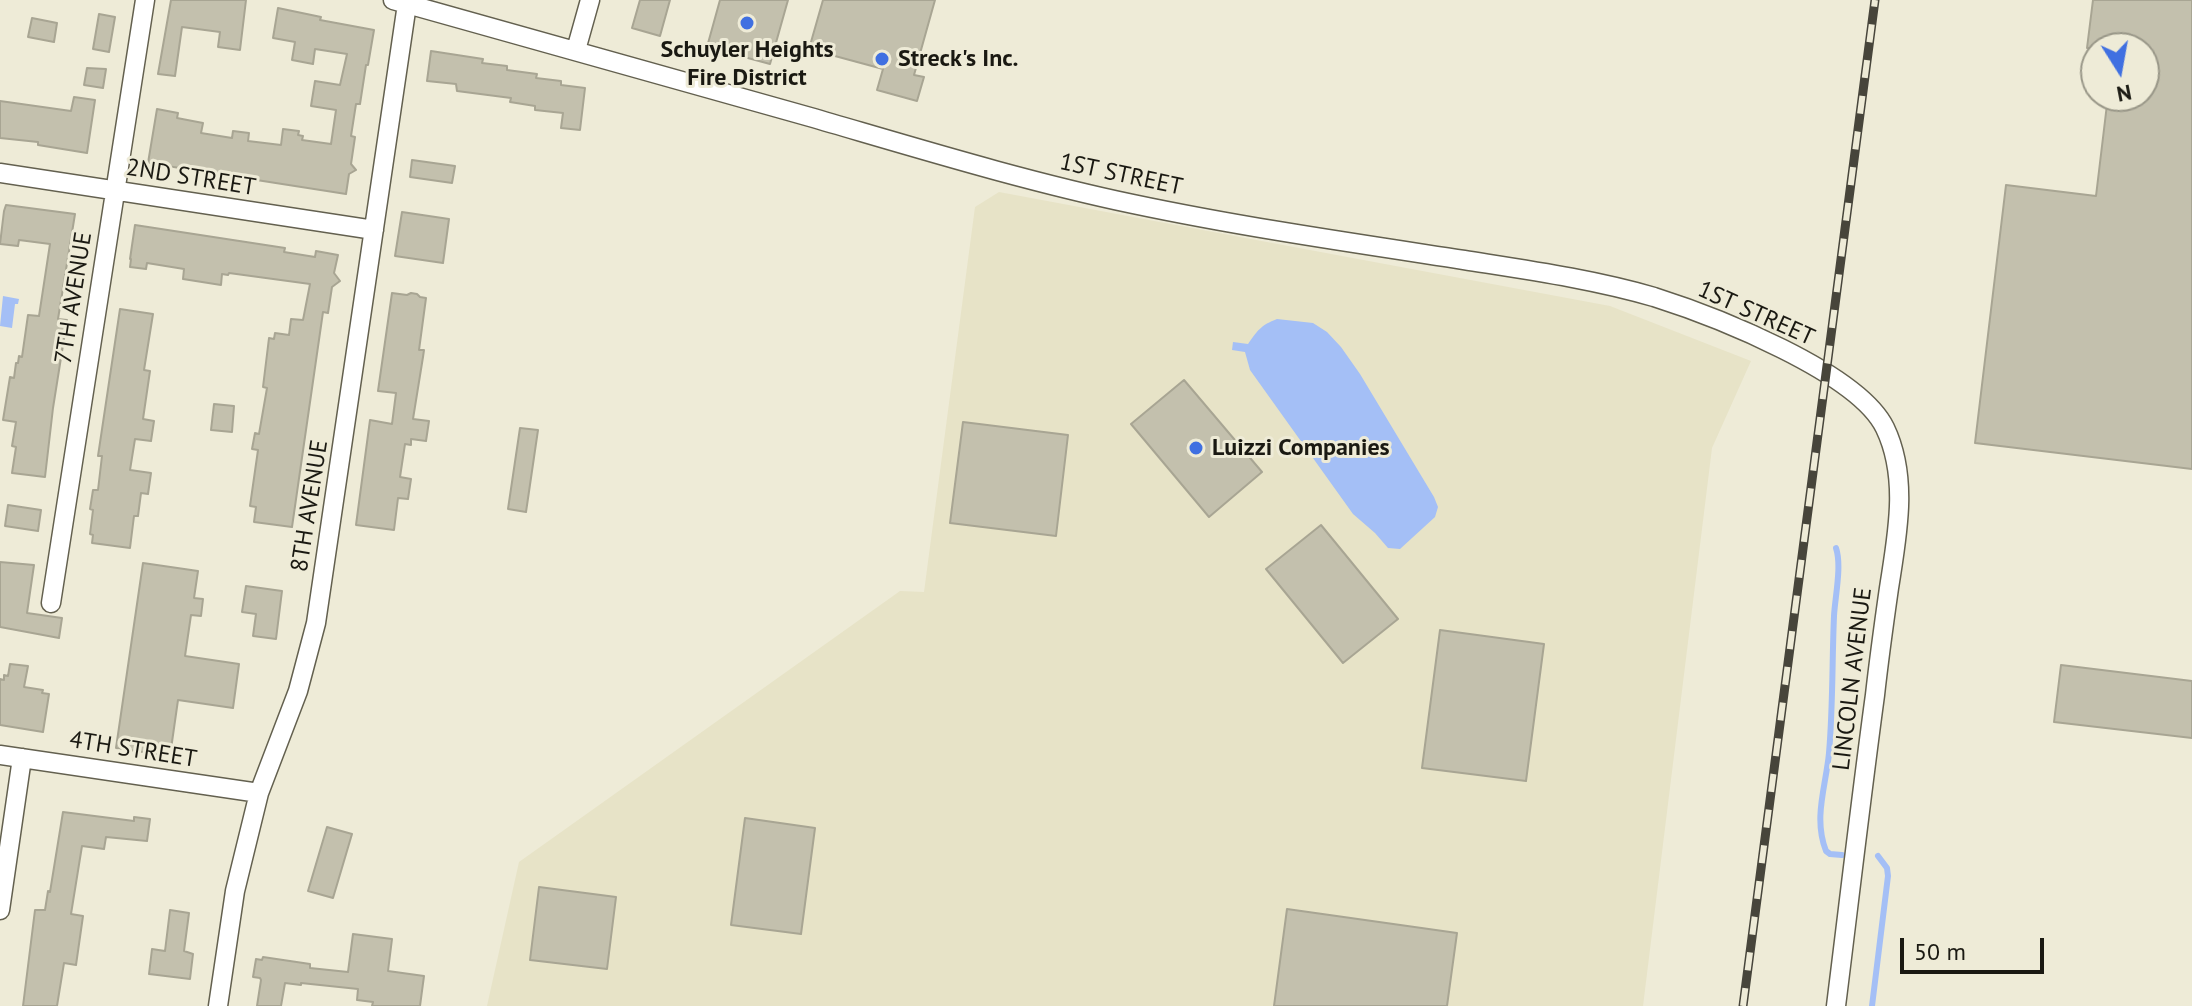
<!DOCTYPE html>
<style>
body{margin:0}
#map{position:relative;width:2192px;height:1006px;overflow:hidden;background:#eeebd7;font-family:"PT Sans",sans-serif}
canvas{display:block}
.north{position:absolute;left:2080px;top:32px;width:80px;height:80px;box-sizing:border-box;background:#eeebd7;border:2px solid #999788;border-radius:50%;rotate:169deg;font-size:22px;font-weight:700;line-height:32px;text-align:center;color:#1a1912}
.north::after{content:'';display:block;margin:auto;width:28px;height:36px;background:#4070e1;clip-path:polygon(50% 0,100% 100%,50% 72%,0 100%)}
.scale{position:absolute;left:1900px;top:938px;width:144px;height:36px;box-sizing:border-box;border:4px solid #1a1912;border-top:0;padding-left:10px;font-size:24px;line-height:28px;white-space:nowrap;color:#1a1912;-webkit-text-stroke:6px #eeebd7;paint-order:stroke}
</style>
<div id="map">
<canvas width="2192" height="1006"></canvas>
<div class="north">N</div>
<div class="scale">50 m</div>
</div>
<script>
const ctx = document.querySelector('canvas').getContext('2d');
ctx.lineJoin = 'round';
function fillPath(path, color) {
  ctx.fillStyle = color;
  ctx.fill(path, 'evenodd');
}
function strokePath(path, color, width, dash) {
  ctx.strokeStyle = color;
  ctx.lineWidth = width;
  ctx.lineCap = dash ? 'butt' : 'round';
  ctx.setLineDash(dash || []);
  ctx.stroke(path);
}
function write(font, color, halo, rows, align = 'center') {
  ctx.font = font + ' "PT Sans",sans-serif';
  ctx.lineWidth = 6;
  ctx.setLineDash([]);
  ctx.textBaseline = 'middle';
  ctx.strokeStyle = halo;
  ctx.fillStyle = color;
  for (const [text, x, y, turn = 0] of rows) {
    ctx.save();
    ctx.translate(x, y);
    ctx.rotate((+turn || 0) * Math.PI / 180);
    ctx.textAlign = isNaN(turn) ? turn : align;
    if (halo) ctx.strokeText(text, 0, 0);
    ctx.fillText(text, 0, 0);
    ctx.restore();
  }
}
const built = new Path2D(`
 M 999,192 L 1610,306 L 1751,361 L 1712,448 L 1643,1006 L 487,1006 L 519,862 L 900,591 L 924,592 L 975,207 Z`);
const water = new Path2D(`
 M 3,296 L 19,299 L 18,304 L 15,304 L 12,328 L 0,326 Z
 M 1277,319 L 1313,323 L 1327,332 L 1341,347 L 1360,374 L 1434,497 L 1438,507 L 1435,517 L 1400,549 L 1388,548 L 1375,533 L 1353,514 L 1250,370 L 1245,352 L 1232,350 L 1233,342 L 1248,344 C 1257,331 1261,325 1277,319 Z`);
const stream = new Path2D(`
 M 1836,548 C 1842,566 1835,597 1834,616 C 1832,662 1833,707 1829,753 C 1826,786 1813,818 1826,851 L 1830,854 L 1842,855
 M 1872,1006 L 1888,876 L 1887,868 L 1878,856`);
const building = new Path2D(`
 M 171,0 L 246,0 L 240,50 L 218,47 L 220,32 L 182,27 L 175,76 L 158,74 Z
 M 640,0 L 670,0 L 660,36 L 632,28 Z
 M 720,0 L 788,0 L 770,64 L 707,47 Z
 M 823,0 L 935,0 L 914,75 L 924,77 L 917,101 L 877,90 L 883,69 L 809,49 Z
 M 2093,0 L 2192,0 L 2192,469 L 1975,443 L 2006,185 L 2096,196 L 2108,96 L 2144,96 L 2144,48 L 2087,48 Z
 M 278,8 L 321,17 L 320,20 L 374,30 L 368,65 L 366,65 L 360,104 L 356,104 L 351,136 L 355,137 L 351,164 L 356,170 L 349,174 L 346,194 L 148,163 L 157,109 L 178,113 L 177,118 L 203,123 L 201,133 L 232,138 L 233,131 L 249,133 L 248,141 L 281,145 L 283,129 L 299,131 L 298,135 L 303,136 L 302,140 L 331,144 L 336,110 L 311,106 L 315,81 L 340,85 L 347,54 L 315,49 L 313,64 L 292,60 L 295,42 L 273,38 Z
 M 99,14 L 115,17 L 109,52 L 93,49 Z
 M 32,18 L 57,23 L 54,42 L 28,37 Z
 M 431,51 L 483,59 L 482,63 L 507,66 L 507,70 L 537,74 L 536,78 L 561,81 L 561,85 L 585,88 L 580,130 L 561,128 L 563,113 L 535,110 L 535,106 L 510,102 L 511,98 L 457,91 L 456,84 L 427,81 Z
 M 87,68 L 106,69 L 103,88 L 84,85 Z
 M 74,97 L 95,100 L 87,153 L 38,145 L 38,142 L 0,138 L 0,101 L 71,111 Z
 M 412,160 L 455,166 L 452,183 L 410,177 Z
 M 6,205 L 75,214 L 58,319 L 67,320 L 53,408 L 45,477 L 12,473 L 16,447 L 12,446 L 16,422 L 3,420 L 10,377 L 14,378 L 16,363 L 18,363 L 19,356 L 22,357 L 28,315 L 39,316 L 50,244 L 19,240 L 18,246 L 0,244 L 4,211 Z
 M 402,212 L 449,219 L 443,263 L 395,256 Z
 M 135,225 L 285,248 L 284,252 L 315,257 L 316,251 L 338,255 L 334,273 L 340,281 L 332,287 L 328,313 L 323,312 L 292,527 L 254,522 L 256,507 L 250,506 L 258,450 L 252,449 L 255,433 L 259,434 L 267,388 L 263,387 L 269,338 L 274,339 L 275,333 L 289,335 L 291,319 L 303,320 L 310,284 L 229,273 L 228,275 L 222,274 L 221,285 L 183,279 L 184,269 L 147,263 L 146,269 L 130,267 L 131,259 L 130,259 Z
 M 392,293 L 407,295 L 411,293 L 417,294 L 420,297 L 426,298 L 419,350 L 424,350 L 423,357 L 413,419 L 429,421 L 426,441 L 411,439 L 411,445 L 405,444 L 400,477 L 411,479 L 408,499 L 398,498 L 394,530 L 356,525 L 370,420 L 392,424 L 396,393 L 378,391 Z
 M 120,309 L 153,314 L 144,370 L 150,371 L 143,419 L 154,421 L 151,441 L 135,439 L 130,470 L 151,473 L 148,494 L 141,493 L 138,516 L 134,516 L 130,548 L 92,543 L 93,535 L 90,534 L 93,510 L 90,509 L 93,490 L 98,490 L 102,456 L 98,456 Z
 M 1184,380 L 1262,472 L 1209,517 L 1131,424 Z
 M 214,404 L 234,406 L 232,432 L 211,430 Z
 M 963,422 L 1068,435 L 1056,536 L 950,523 Z
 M 520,428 L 538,430 L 526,512 L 508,509 Z
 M 8,505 L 41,510 L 38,531 L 5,526 Z
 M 1321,525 L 1398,619 L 1343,663 L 1266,569 Z
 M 0,562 L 34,565 L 27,613 L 62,618 L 59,638 L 0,627 Z
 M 143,563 L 198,571 L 194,598 L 203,599 L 201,616 L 191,615 L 185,656 L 239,664 L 233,708 L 178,700 L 170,756 L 116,748 Z
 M 246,586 L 282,591 L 276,639 L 253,636 L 256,614 L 242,612 Z
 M 1440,630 L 1544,644 L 1526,781 L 1422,768 Z
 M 10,664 L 28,666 L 24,687 L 43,690 L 42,693 L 49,694 L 43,732 L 0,725 L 0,679 L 4,680 L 4,675 L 8,676 Z
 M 2061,665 L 2192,681 L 2192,738 L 2054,722 Z
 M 63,812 L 134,821 L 134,817 L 150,819 L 147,841 L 106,837 L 104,849 L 82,846 L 71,914 L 83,916 L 76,965 L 64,963 L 57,1006 L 23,1006 L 35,910 L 45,910 L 48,891 L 50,892 Z
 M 745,818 L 815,828 L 801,934 L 731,925 Z
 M 327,827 L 352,834 L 333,898 L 308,891 Z
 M 539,887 L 616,897 L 607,969 L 530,960 Z
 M 1287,909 L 1457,933 L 1447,1006 L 1274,1006 Z
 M 170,910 L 189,913 L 184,951 L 193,954 L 190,979 L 149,974 L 152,949 L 165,951 Z
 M 353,934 L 392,939 L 388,971 L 424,976 L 420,1006 L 372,1006 L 373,1002 L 357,1000 L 358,989 L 301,983 L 301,985 L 285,983 L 281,1006 L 257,1006 L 261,980 L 260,978 L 253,977 L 256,959 L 262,960 L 263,957 L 310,964 L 310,968 L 348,972 Z`);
const minor = new Path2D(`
 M 393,0 C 532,38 671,77 810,117 C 917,148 1024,181 1133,204 C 1242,227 1353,243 1464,260 C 1527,270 1592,279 1654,297 C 1714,316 1858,372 1885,428 C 1909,478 1897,536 1889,588 C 1884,623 1879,659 1875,695 C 1861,798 1849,902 1836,1006
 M 576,50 L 590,0
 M 0,173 L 374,230
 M 51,603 L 145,0
 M 0,755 L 259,793
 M 0,910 L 22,758
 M 218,1006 L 235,891 L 259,793 L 298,691 L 316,623 L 407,4`);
const rail = new Path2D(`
 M 1743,1006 L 1875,0`);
const markers = [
 [747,23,8,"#4070e1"],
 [882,59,8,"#4070e1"],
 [1196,448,8,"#4070e1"]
];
const poiNames = [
 ["Schuyler Heights",747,50,"center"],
 ["Fire District",747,78,"center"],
 ["Streck's Inc.",898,59],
 ["Luizzi Companies",1212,448]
];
const streetNames = [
 ["1ST STREET",1121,175,12],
 ["2ND STREET",191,178,9],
 ["7TH AVENUE",74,298,-81],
 ["1ST STREET",1756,314,24],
 ["8TH AVENUE",310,506,-81],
 ["LINCOLN AVENUE",1853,679,-83],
 ["4TH STREET",133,750,9]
];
fillPath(built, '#e7e3c7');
fillPath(water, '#a4bff6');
strokePath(stream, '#a4bff6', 6);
fillPath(building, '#c3c0ad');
strokePath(building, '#a8a593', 2);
strokePath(minor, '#63604f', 21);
strokePath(minor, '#fff', 18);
strokePath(rail, '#47453b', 9);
strokePath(rail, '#eeebd7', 6, [18]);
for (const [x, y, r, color] of markers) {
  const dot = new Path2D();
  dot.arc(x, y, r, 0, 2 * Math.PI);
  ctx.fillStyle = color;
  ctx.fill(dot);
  strokePath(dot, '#eeebd7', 3);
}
write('bold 24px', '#1a1912', '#eeebd7', poiNames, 'left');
write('24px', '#1a1912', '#eeebd7', streetNames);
</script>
